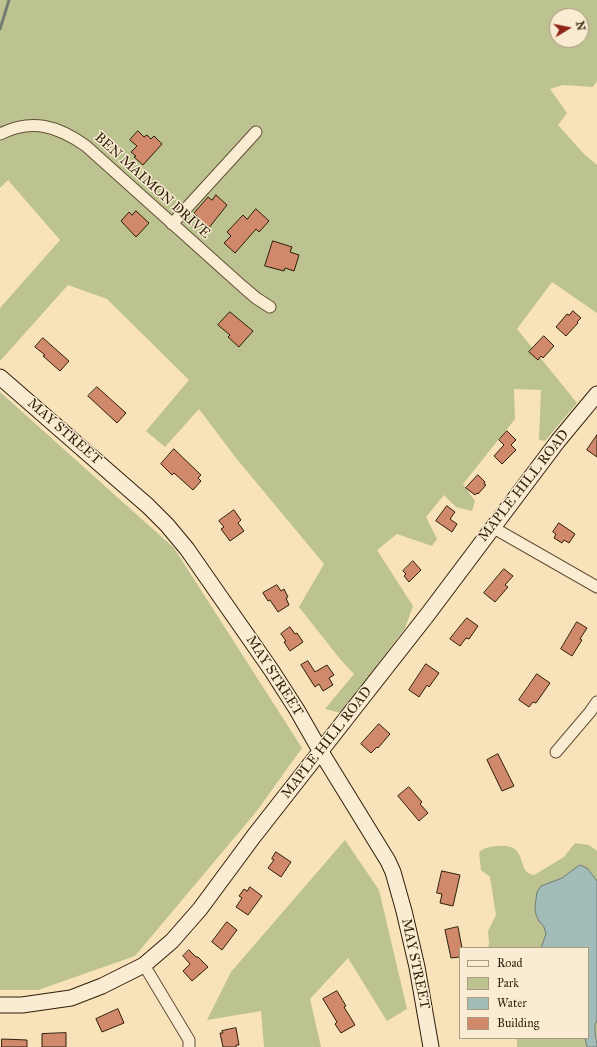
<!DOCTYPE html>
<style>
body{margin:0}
#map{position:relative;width:597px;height:1047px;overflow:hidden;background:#f7e2ba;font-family:"IM FELL Great Primer",serif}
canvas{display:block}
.legend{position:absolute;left:459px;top:947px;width:130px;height:92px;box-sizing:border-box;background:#faecd2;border:1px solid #a99a82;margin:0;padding:5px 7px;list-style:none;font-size:12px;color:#2f1e09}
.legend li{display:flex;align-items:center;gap:8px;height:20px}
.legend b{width:20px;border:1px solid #a99a82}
.north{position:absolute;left:549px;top:8px;width:40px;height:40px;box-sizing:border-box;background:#faecd2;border:1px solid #a99a82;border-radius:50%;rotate:80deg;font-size:11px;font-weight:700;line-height:16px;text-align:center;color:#2f1e09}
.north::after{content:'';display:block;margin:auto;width:14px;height:18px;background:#8f2418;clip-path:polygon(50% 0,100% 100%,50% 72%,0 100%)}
</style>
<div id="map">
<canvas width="597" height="1047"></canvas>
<ul class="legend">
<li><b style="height:5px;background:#faecd2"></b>Road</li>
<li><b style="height:11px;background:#bcc390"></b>Park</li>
<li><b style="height:11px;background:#a1bcb9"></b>Water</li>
<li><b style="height:11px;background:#d0896b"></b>Building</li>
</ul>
<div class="north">N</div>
</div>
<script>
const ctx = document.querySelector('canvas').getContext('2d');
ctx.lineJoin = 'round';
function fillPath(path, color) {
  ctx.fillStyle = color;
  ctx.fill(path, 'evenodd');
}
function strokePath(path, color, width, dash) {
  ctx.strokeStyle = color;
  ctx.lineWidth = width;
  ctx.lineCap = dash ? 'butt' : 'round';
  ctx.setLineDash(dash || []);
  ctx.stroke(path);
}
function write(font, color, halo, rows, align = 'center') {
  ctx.font = font + ' "IM FELL Great Primer",serif';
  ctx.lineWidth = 3;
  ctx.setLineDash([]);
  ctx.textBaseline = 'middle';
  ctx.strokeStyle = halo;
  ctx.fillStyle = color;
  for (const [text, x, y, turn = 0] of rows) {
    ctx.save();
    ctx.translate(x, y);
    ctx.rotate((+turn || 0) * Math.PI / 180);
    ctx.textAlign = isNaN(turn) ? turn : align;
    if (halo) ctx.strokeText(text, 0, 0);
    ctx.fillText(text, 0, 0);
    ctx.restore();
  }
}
const green = new Path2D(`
 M 0,0 L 597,0 L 597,81 L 593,87 L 563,85 L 550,89 L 567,113 L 558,125 L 584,154 L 597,165 L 597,313 L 552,282 L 517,329 L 577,403 L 545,441 L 539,440 L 541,390 L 514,389 L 515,419 L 463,484 L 475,501 L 472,511 L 456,507 L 444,495 L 426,517 L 437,539 L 432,546 L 397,534 L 377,550 L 413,606 L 405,628 L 341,713 L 325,709 L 354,674 L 340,659 L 299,607 L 324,564 L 236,458 L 199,409 L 165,447 L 146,431 L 189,380 L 107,299 L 68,285 L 0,361 L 0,308 L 60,240 L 8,180 L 0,188 ZM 557,16 L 581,16 L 581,40 L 557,40 Z
 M 0,392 L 174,548 L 302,748 L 256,812 L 135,956 L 38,990 L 0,990 Z
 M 345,840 L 379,890 L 407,1009 L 387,1021 L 348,958 L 310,999 L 321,1047 L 264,1047 L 261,1011 L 207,1020 L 231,972 Z
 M 575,843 L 589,845 L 597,851 L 597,1047 L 517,1047 L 517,1040 L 515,1038 L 588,1038 L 588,948 L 488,948 L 489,943 L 488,931 L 496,915 L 490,877 L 481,870 L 479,852 C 484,848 489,847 496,846 C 531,842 514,872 534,875 L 564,857 Z`);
const water = new Path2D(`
 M 580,865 L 587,868 L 597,881 L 597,1020 C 592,1028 597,1038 597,1047 L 587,1047 L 585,1038 L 588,1038 L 588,948 L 541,948 L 546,934 L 544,927 L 539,921 L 536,915 L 535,907 L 537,892 L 541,886 L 562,878 Z`);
const stream = new Path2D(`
 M 0,29 L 9,0`);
const building = new Path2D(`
 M 138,131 L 144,137 L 147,135 L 151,139 L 154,136 L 162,144 L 143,165 L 134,157 L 136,156 L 131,152 L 137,146 L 130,140 Z
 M 216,195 L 227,205 L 208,229 L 198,220 L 199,218 L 194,213 L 208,197 L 212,200 Z
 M 256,209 L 269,221 L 259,232 L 256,229 L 235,253 L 224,243 L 231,236 L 227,232 L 243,215 L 247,219 Z
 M 136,211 L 149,223 L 136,237 L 121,221 L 129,212 L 132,215 Z
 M 273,241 L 292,247 L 290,252 L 299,255 L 294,271 L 285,268 L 284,271 L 265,266 Z
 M 573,311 L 581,318 L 577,322 L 578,323 L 566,336 L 556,327 L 567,314 L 569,315 Z
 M 230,312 L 253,331 L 239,347 L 228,337 L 230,335 L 218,325 Z
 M 544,336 L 554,346 L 543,358 L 541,356 L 538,360 L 529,352 Z
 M 43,338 L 69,361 L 60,371 L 43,356 L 45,355 L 35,347 Z
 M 97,387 L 126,413 L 117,423 L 88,396 Z
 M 507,431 L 516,440 L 511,445 L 516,450 L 502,464 L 494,456 L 504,445 L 499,440 Z
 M 597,435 L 597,457 L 587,450 Z
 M 174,449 L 201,475 L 198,478 L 201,481 L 193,490 L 174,473 L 172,475 L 161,464 Z
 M 478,475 L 485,482 L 484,484 L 486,485 L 478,494 L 477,493 L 475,495 L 466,488 Z
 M 447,506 L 455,512 L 450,519 L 457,524 L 452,532 L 436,521 Z
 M 234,510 L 241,520 L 238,523 L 244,531 L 230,541 L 221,529 L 224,527 L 219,521 Z
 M 559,523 L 575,534 L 569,543 L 564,540 L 562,543 L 554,538 L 556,534 L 553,532 Z
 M 413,561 L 421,570 L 409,582 L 404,576 L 406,574 L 403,571 Z
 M 504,569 L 513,576 L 505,585 L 508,587 L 495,602 L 484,593 Z
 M 277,585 L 281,591 L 284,589 L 288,597 L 286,598 L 289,605 L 278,612 L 270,600 L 268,601 L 263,593 Z
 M 467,618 L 478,626 L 469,639 L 466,638 L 460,646 L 450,639 Z
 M 577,622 L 587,628 L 580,639 L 582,640 L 572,656 L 561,649 Z
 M 290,627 L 295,634 L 297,633 L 303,642 L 290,651 L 284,642 L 286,641 L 281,634 Z
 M 308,661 L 315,672 L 327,665 L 334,675 L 329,678 L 333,685 L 323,691 L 319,684 L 315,687 L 301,665 Z
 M 426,664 L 439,673 L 429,687 L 427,685 L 419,697 L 409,690 Z
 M 537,674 L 550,683 L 536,703 L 533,702 L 529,707 L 519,700 Z
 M 379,724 L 390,734 L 378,748 L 377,747 L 371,753 L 361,744 Z
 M 498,754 L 514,786 L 502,791 L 487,760 Z
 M 409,787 L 422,802 L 420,804 L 428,813 L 419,821 L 398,796 Z
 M 276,852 L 291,862 L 281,877 L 268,868 L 274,860 L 272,859 Z
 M 442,871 L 460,875 L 453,906 L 440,903 L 442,894 L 437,893 Z
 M 250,887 L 262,896 L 248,915 L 236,907 L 242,898 L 239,896 L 244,889 L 247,891 Z
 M 227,922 L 237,930 L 222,950 L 212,942 Z
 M 458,927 L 462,948 L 460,948 L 460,957 L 451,958 L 445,930 Z
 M 189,950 L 196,957 L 198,957 L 208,967 L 192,981 L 183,971 L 190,964 L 183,956 Z
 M 337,991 L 346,1006 L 344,1007 L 355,1025 L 341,1033 L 335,1024 L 337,1022 L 323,999 Z
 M 118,1009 L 124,1023 L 102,1032 L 96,1019 Z
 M 236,1028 L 239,1045 L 236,1045 L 236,1047 L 223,1047 L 220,1033 L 223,1033 L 222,1031 Z
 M 66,1033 L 66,1047 L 42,1047 L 42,1034 Z
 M 2,1039 L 27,1040 L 27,1047 L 2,1047 Z`);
const street = new Path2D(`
 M 0,134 C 32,118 58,126 86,146 L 242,286 L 256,298 L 270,307
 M 172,224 L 256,132
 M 492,527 L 597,587
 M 556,752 L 590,712 L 597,702
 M 144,965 L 189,1040 L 189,1047`);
const secondary = new Path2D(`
 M 0,377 L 148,506 L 167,525 L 187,549 L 272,671 L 297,710 L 321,752 L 388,861 L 393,872 L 404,911 L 417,967 L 431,1047
 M 0,1005 L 22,1005 L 71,998 L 102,986 L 144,965 L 172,941 L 200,909 L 254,836 L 428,614 L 558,441 L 597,394`);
const streetNames = [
 ["BEN MAIMON DRIVE",152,186,42],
 ["MAY STREET",64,432,41],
 ["MAPLE HILL ROAD",524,486,-52],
 ["MAY STREET",274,676,57],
 ["MAPLE HILL ROAD",327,743,-52],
 ["MAY STREET",415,964,78]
];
fillPath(green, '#bcc390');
fillPath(water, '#a1bcb9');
strokePath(water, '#737d73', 1);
strokePath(stream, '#737d73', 3);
fillPath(building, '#d0896b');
strokePath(building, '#2f1e09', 1);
strokePath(street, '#614f35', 13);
strokePath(secondary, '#2f1e09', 17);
strokePath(street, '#faecd2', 11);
strokePath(secondary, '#faecd2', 15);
write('14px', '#2f1e09', '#faecd2', streetNames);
</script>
